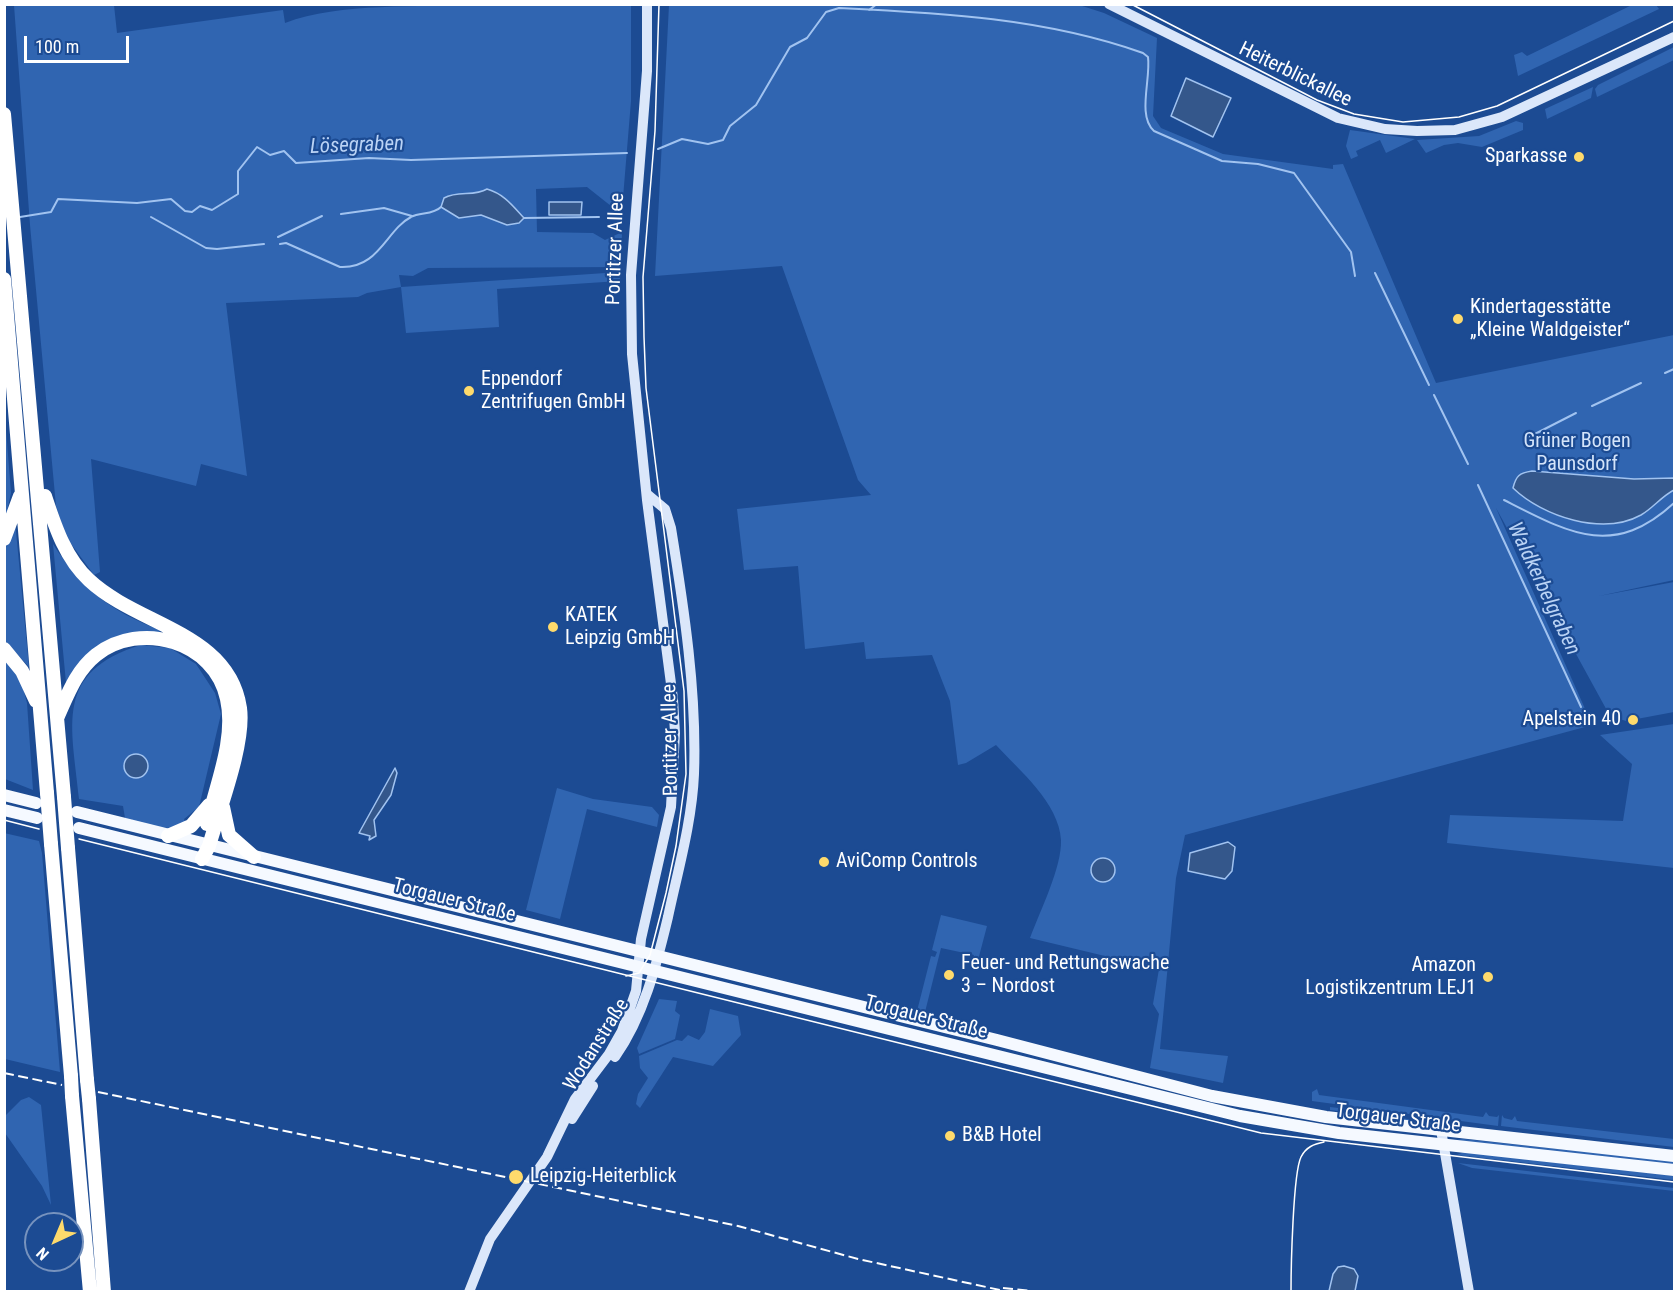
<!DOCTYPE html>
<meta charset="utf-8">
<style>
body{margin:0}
#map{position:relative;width:1679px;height:1296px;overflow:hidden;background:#1c4b93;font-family:"Roboto Condensed",sans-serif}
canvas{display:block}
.frame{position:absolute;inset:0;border:6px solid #fff;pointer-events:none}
.north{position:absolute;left:24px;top:1212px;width:60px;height:60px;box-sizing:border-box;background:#1c4b93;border:2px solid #7793be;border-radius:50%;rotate:224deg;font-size:16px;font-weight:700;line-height:24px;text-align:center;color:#fff}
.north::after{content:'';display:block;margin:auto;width:21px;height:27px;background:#feda6c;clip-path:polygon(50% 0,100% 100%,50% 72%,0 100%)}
.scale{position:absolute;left:24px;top:36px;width:105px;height:27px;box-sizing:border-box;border:3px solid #fff;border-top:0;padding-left:8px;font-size:18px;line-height:21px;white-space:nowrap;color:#fff;-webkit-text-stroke:4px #1c4b93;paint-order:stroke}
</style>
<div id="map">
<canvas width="1679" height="1296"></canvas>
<div class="frame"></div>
<div class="north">N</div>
<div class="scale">100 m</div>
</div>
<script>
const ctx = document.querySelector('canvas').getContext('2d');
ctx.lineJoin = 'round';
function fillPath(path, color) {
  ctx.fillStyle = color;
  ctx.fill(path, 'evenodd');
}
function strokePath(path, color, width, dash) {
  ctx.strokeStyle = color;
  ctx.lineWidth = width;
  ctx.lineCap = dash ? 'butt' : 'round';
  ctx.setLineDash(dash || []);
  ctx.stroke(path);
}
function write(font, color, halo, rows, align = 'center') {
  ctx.font = font + ' "Roboto Condensed",sans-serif';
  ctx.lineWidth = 4.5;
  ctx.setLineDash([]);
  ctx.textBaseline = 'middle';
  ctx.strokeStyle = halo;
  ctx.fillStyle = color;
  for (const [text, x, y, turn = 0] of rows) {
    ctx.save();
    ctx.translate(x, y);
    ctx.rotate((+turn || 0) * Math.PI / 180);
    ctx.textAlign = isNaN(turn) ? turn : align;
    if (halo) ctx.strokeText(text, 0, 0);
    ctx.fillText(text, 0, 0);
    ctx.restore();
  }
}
const green = new Path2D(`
 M 479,4 L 631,5 L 631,101 L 622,210 L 616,210 L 587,187 L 536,189 L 537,232 L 593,233 L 605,240 L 622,232 L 621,267 L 428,268 L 413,276 L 399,275 L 401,287 L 620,272 L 620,281 L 497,289 L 499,327 L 406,333 L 401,287 L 367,293 L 358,297 L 226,303 L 247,476 L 201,464 L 196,486 L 91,459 L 100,572 L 94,575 L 66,537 L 56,506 L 30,225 L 14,5 L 114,5 L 117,33 L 283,10 L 285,23 C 340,2 420,8 479,4 Z
 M 1076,4 L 1104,13 L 1157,38 L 1153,116 L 1161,128 L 1223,154 L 1333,169 L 1333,165 L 1343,164 L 1436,383 L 1674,335 L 1674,580 L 1599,596 L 1674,582 L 1674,712 L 1626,721 L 1610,716 L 1496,508 L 1586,711 L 1585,727 L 1185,835 L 1176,878 L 1160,1049 L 1228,1056 L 1223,1083 L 1150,1068 L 1159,1014 L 1153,1004 L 1159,969 L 1030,938 C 1040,911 1062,867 1061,840 C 1059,803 1019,770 996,745 L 966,763 L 958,765 L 950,701 L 932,655 L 866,659 L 864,642 L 805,649 L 798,566 L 744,570 L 737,509 L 871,495 L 858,480 L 782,266 L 655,276 L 669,5 Z
 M 1632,5 L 1656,5 L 1659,9 L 1518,76 L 1514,55 L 1522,52 L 1527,56 Z
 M 1674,47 L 1674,60 L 1597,97 L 1595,89 L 1598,85 Z
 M 1593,87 L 1591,98 L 1547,119 L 1545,109 Z
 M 1516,121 L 1523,123 L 1523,130 L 1482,147 L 1458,143 L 1444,145 L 1426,153 L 1417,140 L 1479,136 Z
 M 1350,130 L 1415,139 L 1386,153 L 1380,140 L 1356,151 L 1358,156 L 1351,159 L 1346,146 Z
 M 4,404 L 11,493 L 4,525 Z
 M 15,521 L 29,667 L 5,641 L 4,553 Z
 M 53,544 C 82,589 110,611 160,630 L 159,633 C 116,631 86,645 66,683 Z
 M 141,645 L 170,648 L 196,664 L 215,693 L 221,714 L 199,807 L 184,819 L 186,824 L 170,828 L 156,827 L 125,818 L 123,806 L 79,799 C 72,725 53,672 141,645 Z
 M 4,658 L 20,677 L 27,703 L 33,790 L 5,779 Z
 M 1674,724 L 1674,868 L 1447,843 L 1450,815 L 1623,821 L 1632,764 L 1600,735 Z
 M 557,788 L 593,799 L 652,807 L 659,815 L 657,827 L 587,809 L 560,919 L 526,910 Z
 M 4,833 L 39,841 L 42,853 L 60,1072 L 5,1059 Z
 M 941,915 L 987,926 L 977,964 L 972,963 L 974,955 L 941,948 L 925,1012 L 917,1011 L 931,956 L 935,957 L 937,952 L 932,950 Z
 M 659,999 L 677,1001 L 675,1011 L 680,1015 L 675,1039 L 639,1054 L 637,1048 Z
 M 710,1009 L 738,1016 L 741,1035 L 713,1066 L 673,1057 L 640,1108 L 636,1104 L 638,1094 L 648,1078 L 640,1068 L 639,1056 L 677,1040 L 682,1041 L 688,1035 L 699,1040 L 705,1032 Z
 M 1317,1089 L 1319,1095 L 1483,1117 L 1486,1112 L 1489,1116 L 1497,1117 L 1499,1115 L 1498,1126 L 1312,1101 L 1312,1092 Z
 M 29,1097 L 41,1105 L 51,1205 L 42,1186 L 5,1133 L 5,1116 L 21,1100 Z
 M 1330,1107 L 1365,1111 L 1423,1122 L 1330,1110 Z
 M 1502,1115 L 1504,1118 L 1512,1120 L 1515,1116 L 1517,1121 L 1674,1139 L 1674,1147 L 1501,1126 Z
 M 1463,1139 L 1674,1161 L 1674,1168 L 1455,1140 Z
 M 1464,1152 L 1674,1176 L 1674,1180 L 1457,1155 Z
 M 1458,1163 L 1674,1188 L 1674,1191 L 1472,1168 Z`);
const water = new Path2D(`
 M 1186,78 L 1231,98 L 1213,137 L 1171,116 Z
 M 487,189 C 504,194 512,205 524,218 L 519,223 L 507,225 L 481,215 L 459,218 L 441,207 L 444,198 C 458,190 474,197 487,189 Z
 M 549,202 L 582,202 L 581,215 L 549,215 Z
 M 1532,471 L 1634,479 L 1674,478 L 1674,490 C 1662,496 1653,508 1641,515 C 1603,536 1543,517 1513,488 C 1516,476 1519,473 1532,471 Z
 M124 766a12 12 0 1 1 24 0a12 12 0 1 1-24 0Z
 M 395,768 L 397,773 L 391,795 L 374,820 L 376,836 L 369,840 L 370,836 L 359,833 Z
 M 1228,842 L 1235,847 L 1232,871 L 1225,879 L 1188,871 L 1190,853 Z
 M1091 870a12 12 0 1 1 24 0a12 12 0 1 1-24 0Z
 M 1344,1266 L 1354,1269 L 1358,1276 L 1355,1291 L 1329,1291 L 1333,1274 L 1338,1267 Z`);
const stream = new Path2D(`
 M 869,10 L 877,4
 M 658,149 L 682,139 L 708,144 L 723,140 L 730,126 L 756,105 L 790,47 L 807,38 L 826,12 L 839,8 C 942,13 1045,18 1143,53 L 1148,57 C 1151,79 1137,116 1154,131 L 1222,161 L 1258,164 L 1294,173 L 1351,252 L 1355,276
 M 341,214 L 384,208 L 412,216
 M 20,217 L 51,212 L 58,199 L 137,203 L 171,199 L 185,211 L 192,212 L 200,206 L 212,210 L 238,194 L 238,171 L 257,147 L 270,155 L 284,151 L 296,163 L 369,158 L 411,160 L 627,153
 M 151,217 L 206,248 L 217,249 L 264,244
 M 524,218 L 599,217
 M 278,237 L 322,216
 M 280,244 L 286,243 L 340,267 C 379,269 386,230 411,217 C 420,212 433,215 441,207
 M 1375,273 L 1429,385
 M 1665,373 L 1674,369
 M 1434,395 L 1468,464
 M 1592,406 L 1641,383
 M 1529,437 L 1576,413
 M 1478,485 L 1581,707
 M 1504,500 C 1569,533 1613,559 1674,503`);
const secondary = new Path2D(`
 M 1109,4 L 1338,118 L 1385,129 L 1417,131 L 1455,130 L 1502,117 L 1674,37
 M 615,1057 C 644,1015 656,967 668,917 C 678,870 692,822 694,774 C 697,693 684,608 671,528 L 665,509 L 647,494
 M 572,1119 L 593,1086
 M 1441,1130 L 1469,1292
 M 469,1292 L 490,1239 L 547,1157 L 575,1099 L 609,1054 L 622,1031 L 636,991 L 641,939 L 671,807 L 675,733 L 673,699 L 647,500 L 632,354 L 631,275 L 647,71 L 647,4`);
const primary = new Path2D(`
 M 4,795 L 36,803
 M 4,810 L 37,818
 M 77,812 L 997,1040 L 1212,1096 L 1326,1117 L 1674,1156
 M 79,828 L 1240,1116 L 1339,1133 L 1674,1170`);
const highway = new Path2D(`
 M 4,114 L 64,797
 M 4,279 L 47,793
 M 45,496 C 55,526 65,558 89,580 C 138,626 229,632 240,708 C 245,744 219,810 209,846 L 202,859
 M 4,539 L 20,496
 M 4,649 L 22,671 L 36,701
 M 58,716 C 68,694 76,671 96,655 C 140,620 215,641 227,699 C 236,739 216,785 207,824
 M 223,807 L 229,835 L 254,857
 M 168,836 L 191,826 L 209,805
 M 51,844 L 71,1076
 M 68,848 L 87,1080
 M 72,1096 L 90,1292
 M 89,1099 L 104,1292`);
const tram = new Path2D(`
 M 1131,4 L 1317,100 L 1354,114 L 1403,122 L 1459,117 L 1497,106 L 1674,21
 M 4,820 L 39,829
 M 79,839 L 1261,1133 L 1674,1182
 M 626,976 L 639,973 L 650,955 L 666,893 L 676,846 L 686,774 L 684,691 L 646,388 L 644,337 L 643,277 L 655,131 L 659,4
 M 1291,1292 C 1291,1269 1293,1173 1301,1157 C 1306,1147 1314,1144 1324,1142`);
const rail = new Path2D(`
 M 4,1073 L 62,1085
 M 98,1092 L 673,1212 L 738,1226 L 858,1259 L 1009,1292
 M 1003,1288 L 1041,1292`);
const highwayBridge = new Path2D(`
 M 47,793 L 51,844
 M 64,797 L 68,848
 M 71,1076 L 72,1096
 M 87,1080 L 89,1099`);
const markers = [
 [1579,157,6,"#feda6c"],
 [1458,319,6,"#feda6c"],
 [469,391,6,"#feda6c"],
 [553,627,6,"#feda6c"],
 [1633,720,6,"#feda6c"],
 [824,862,6,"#feda6c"],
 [949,975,6,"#feda6c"],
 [1488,977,6,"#feda6c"],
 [950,1136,6,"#feda6c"],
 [516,1177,8,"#feda6c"]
];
const streetNames = [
 ["Heiterblickallee",1295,75,26],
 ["Portitzer Allee",616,249,-88],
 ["Portitzer Allee",671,740,-91],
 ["Torgauer Straße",454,901,14],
 ["Torgauer Straße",926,1018,14],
 ["Wodanstraße",597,1045,-58],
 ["Torgauer Straße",1398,1119,7]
];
const poiNames = [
 ["Sparkasse",1567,157,"right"],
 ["Kindertagesstätte",1470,308],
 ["„Kleine Waldgeister“",1470,331],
 ["Eppendorf",481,380],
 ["Zentrifugen GmbH",481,403],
 ["KATEK",565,616],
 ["Leipzig GmbH",565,639],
 ["Apelstein 40",1621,720,"right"],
 ["AviComp Controls",836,862],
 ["Feuer- und Rettungswache",961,964],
 ["3 – Nordost",961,987],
 ["Amazon",1476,966,"right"],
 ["Logistikzentrum LEJ1",1476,989,"right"],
 ["B&B Hotel",962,1136],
 ["Leipzig-Heiterblick",530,1177]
];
const parkNames = [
 ["Grüner Bogen",1577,442],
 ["Paunsdorf",1577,465]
];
const waterNames = [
 ["Lösegraben",357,146,-2],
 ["Waldkerbelgraben",1543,589,65]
];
fillPath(green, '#3065b1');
fillPath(water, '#34578b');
strokePath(water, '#a1c3f0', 1.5);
strokePath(stream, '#a1c3f0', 2);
strokePath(secondary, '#dbe7fa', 10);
strokePath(primary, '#f5f9ff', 12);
strokePath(highway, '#fff', 14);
strokePath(tram, '#fff', 1.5);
strokePath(rail, '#fff', 2, [10, 4.5]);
strokePath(highwayBridge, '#fff', 14);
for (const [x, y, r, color] of markers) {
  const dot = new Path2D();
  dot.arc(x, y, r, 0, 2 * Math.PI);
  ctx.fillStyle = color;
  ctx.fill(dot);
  strokePath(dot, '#1c4b93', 2);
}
write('20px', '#fff', '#1c4b93', streetNames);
write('20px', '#fff', '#1c4b93', poiNames, 'left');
write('20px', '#d4e4fa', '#1c4b93', parkNames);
write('italic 21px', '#bad3f5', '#1c4b93', waterNames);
</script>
